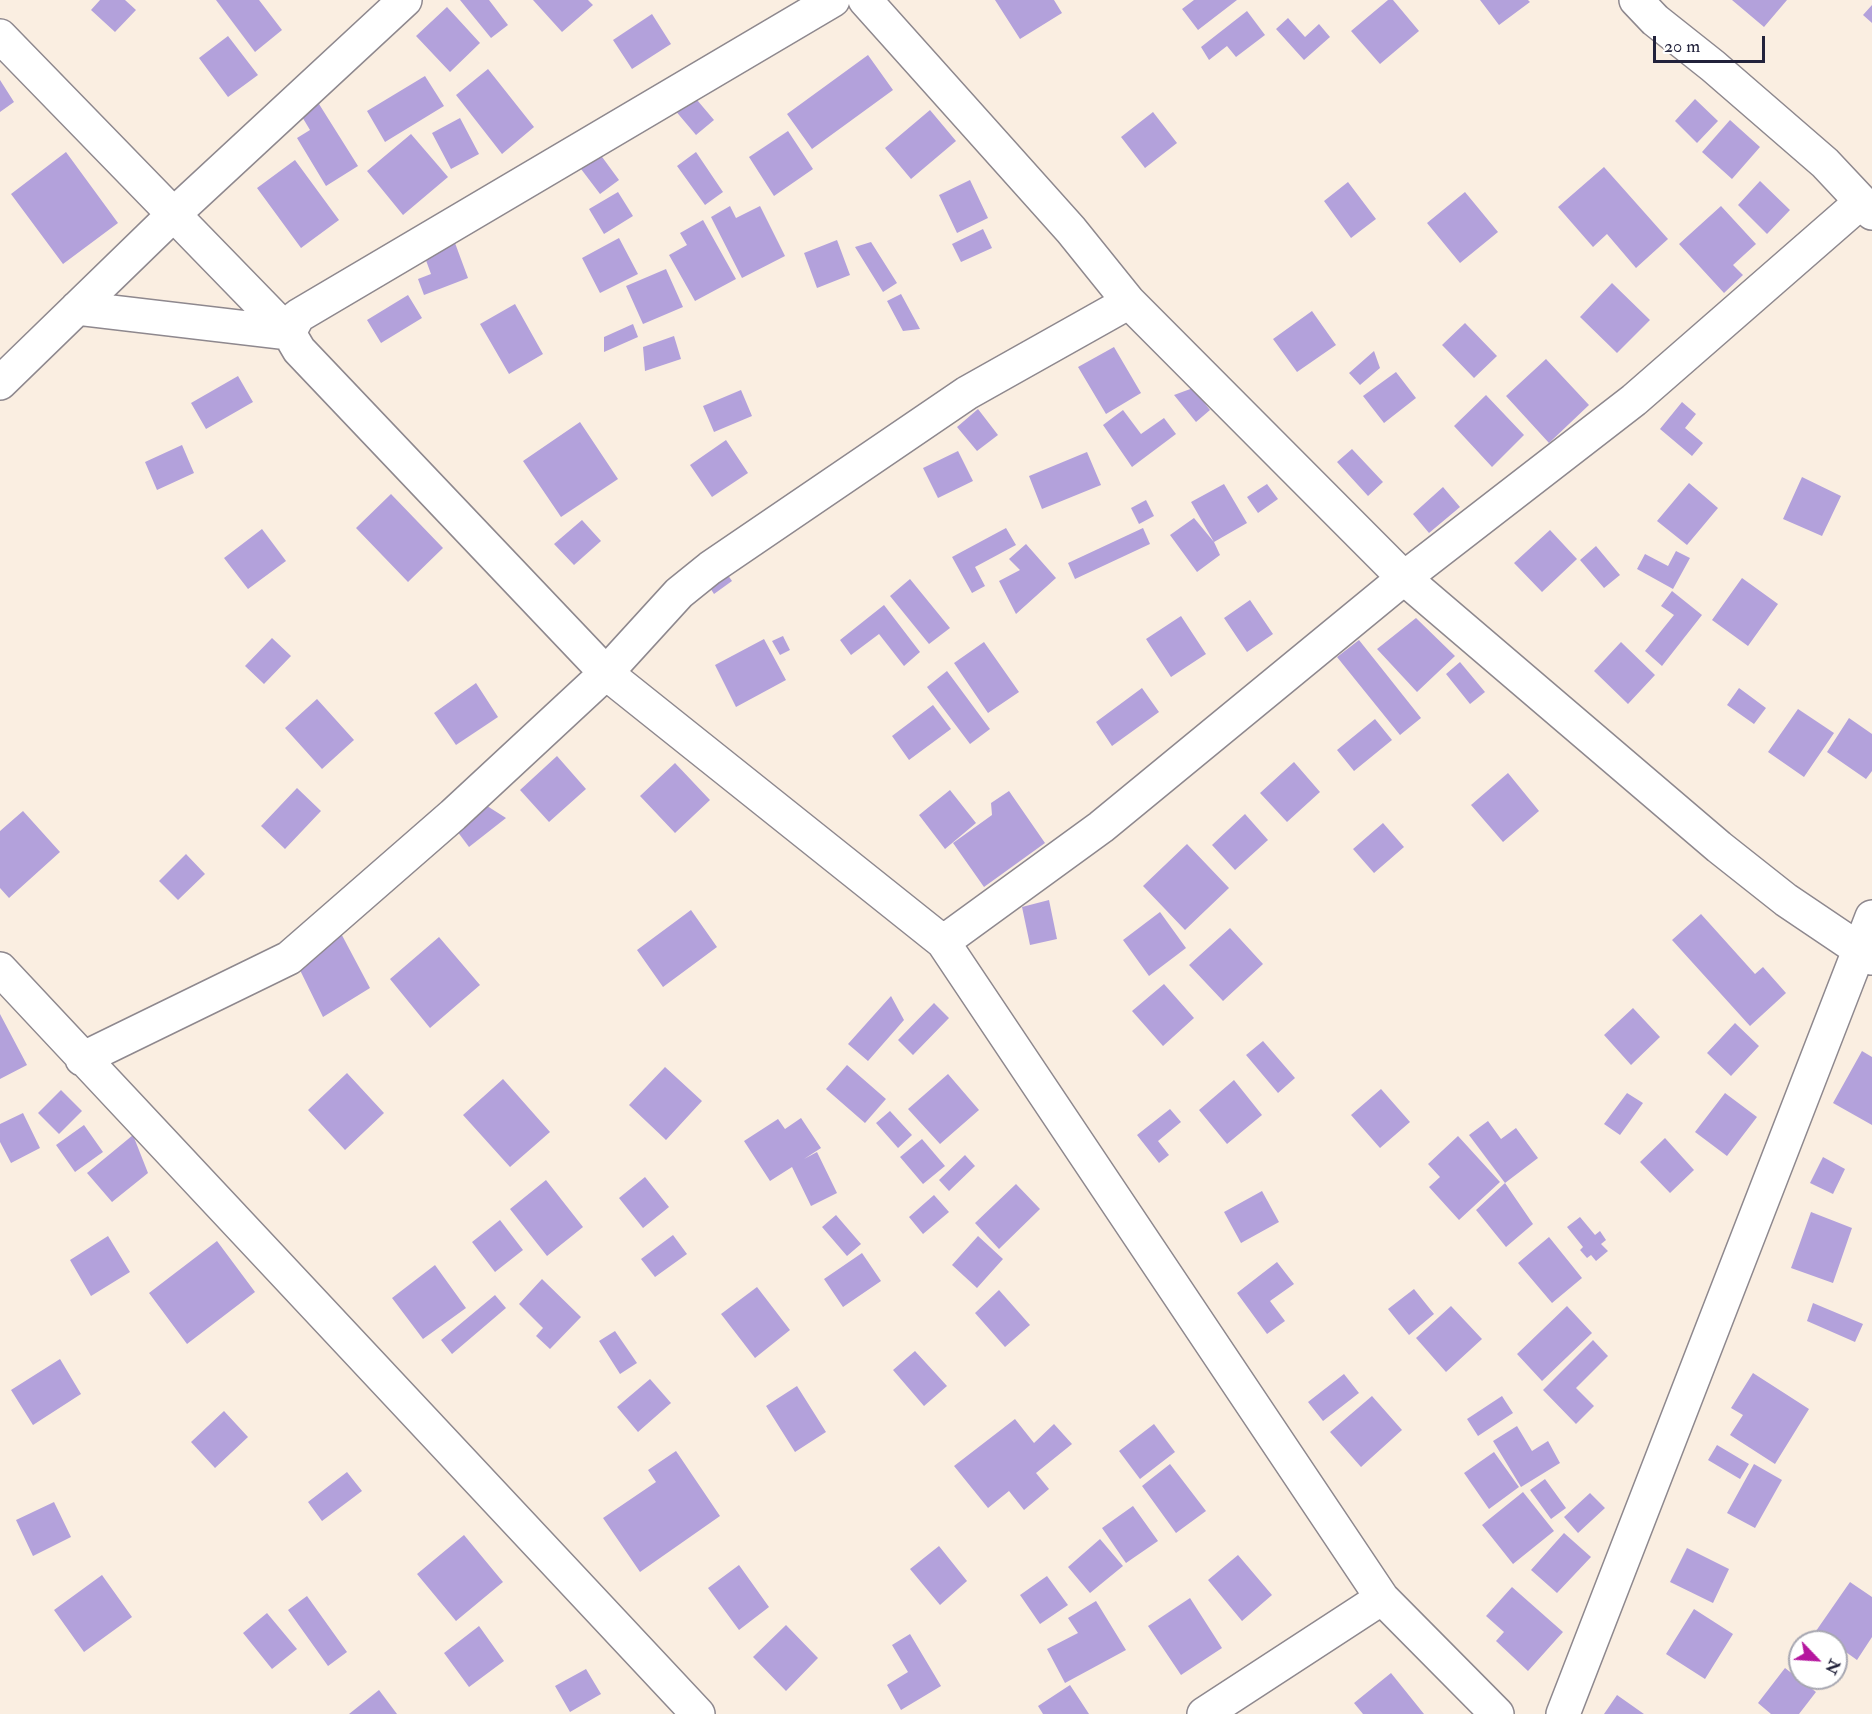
<!DOCTYPE html>
<style>
body{margin:0}
#map{position:relative;width:1872px;height:1714px;overflow:hidden;background:#faeee1;font-family:"IM FELL Double Pica",serif}
canvas{display:block}
.north{position:absolute;left:1788px;top:1630px;width:60px;height:60px;box-sizing:border-box;background:#fff;border:2px solid #a7a7b1;border-radius:50%;rotate:115deg;font-size:16px;font-weight:700;line-height:24px;text-align:center;color:#22223b}
.north::after{content:'';display:block;margin:auto;width:21px;height:27px;background:#b5179e;clip-path:polygon(50% 0,100% 100%,50% 72%,0 100%)}
.scale{position:absolute;left:1653px;top:36px;width:112px;height:27px;box-sizing:border-box;border:3px solid #22223b;border-top:0;padding-left:8px;font-size:18px;line-height:21px;white-space:nowrap;color:#22223b;-webkit-text-stroke:4px #fff;paint-order:stroke}
</style>
<div id="map">
<canvas width="1872" height="1714"></canvas>
<div class="north">N</div>
<div class="scale">20 m</div>
</div>
<script>
const ctx = document.querySelector('canvas').getContext('2d');
ctx.lineJoin = 'round';
function fillPath(path, color) {
  ctx.fillStyle = color;
  ctx.fill(path, 'evenodd');
}
function strokePath(path, color, width, dash) {
  ctx.strokeStyle = color;
  ctx.lineWidth = width;
  ctx.lineCap = dash ? 'butt' : 'round';
  ctx.setLineDash(dash || []);
  ctx.stroke(path);
}
const building = new Path2D(`
 M 100,0 L 125,0 L 136,10 L 115,32 L 91,10 Z
 M 216,0 L 259,0 L 282,30 L 255,52 Z
 M 460,0 L 489,0 L 508,25 L 491,38 Z
 M 533,0 L 588,0 L 593,5 L 562,32 Z
 M 995,0 L 1054,0 L 1062,13 L 1020,39 Z
 M 1194,0 L 1237,0 L 1198,30 L 1182,9 Z
 M 1388,0 L 1393,0 L 1419,31 L 1380,64 L 1351,31 Z
 M 1480,0 L 1528,0 L 1530,2 L 1499,25 Z
 M 1732,0 L 1787,0 L 1764,27 Z
 M 1872,5 L 1872,23 L 1863,15 Z
 M 447,7 L 480,43 L 450,72 L 416,36 Z
 M 1247,11 L 1265,35 L 1236,57 L 1227,46 L 1209,60 L 1201,47 Z
 M 652,14 L 671,44 L 632,69 L 613,40 Z
 M 1288,18 L 1305,37 L 1319,24 L 1330,37 L 1304,60 L 1276,29 Z
 M 228,36 L 258,75 L 228,97 L 199,58 Z
 M 868,55 L 893,90 L 812,149 L 787,114 Z
 M 488,69 L 534,127 L 502,154 L 456,95 Z
 M 425,76 L 444,106 L 385,142 L 367,111 Z
 M 0,80 L 14,102 L 0,112 Z
 M 692,94 L 714,120 L 696,135 L 674,109 Z
 M 1695,99 L 1718,121 L 1697,143 L 1675,121 Z
 M 319,104 L 358,166 L 326,186 L 297,138 L 310,130 L 301,115 Z
 M 930,110 L 956,141 L 911,179 L 885,148 Z
 M 1153,112 L 1177,143 L 1145,168 L 1121,137 Z
 M 460,118 L 479,154 L 451,169 L 432,133 Z
 M 1730,120 L 1760,147 L 1732,179 L 1702,152 Z
 M 788,131 L 813,169 L 774,196 L 749,157 Z
 M 411,134 L 448,177 L 403,215 L 367,171 Z
 M 597,150 L 619,180 L 600,194 L 578,165 Z
 M 66,152 L 118,223 L 63,264 L 11,194 Z
 M 696,152 L 723,192 L 705,205 L 677,166 Z
 M 295,160 L 339,220 L 301,248 L 257,188 Z
 M 1604,167 L 1668,239 L 1636,268 L 1607,234 L 1593,247 L 1558,207 Z
 M 970,180 L 988,218 L 957,233 L 939,195 Z
 M 1760,181 L 1790,210 L 1767,234 L 1738,205 Z
 M 1348,182 L 1376,219 L 1351,238 L 1324,201 Z
 M 618,192 L 633,216 L 604,234 L 589,209 Z
 M 1465,192 L 1498,232 L 1460,263 L 1427,223 Z
 M 730,206 L 736,218 L 760,206 L 785,256 L 742,278 L 711,217 Z
 M 1721,206 L 1756,244 L 1733,265 L 1743,275 L 1724,293 L 1679,244 Z
 M 703,220 L 736,279 L 695,301 L 669,255 L 687,245 L 680,233 Z
 M 983,229 L 992,248 L 961,262 L 952,244 Z
 M 619,238 L 638,274 L 600,293 L 582,258 Z
 M 837,240 L 850,275 L 817,288 L 804,253 Z
 M 871,242 L 897,283 L 883,292 L 855,247 Z
 M 455,243 L 468,278 L 424,295 L 418,279 L 431,274 L 424,255 Z
 M 666,269 L 683,307 L 643,324 L 626,286 Z
 M 1612,283 L 1650,320 L 1617,353 L 1580,317 Z
 M 901,294 L 920,329 L 903,331 L 887,301 Z
 M 408,295 L 422,318 L 381,343 L 367,320 Z
 M 515,304 L 543,354 L 509,374 L 480,324 Z
 M 1312,311 L 1336,345 L 1297,372 L 1273,339 Z
 M 1465,323 L 1497,356 L 1474,378 L 1442,345 Z
 M 633,324 L 638,337 L 604,352 L 604,337 Z
 M 674,336 L 681,359 L 645,371 L 643,347 Z
 M 1114,347 L 1141,393 L 1106,414 L 1078,367 Z
 M 1374,351 L 1380,368 L 1360,385 L 1349,373 Z
 M 1546,359 L 1589,405 L 1549,443 L 1506,396 Z
 M 1396,372 L 1416,398 L 1384,423 L 1363,396 Z
 M 238,376 L 253,402 L 206,429 L 191,403 Z
 M 1193,388 L 1210,410 L 1196,422 L 1174,395 Z
 M 741,390 L 752,416 L 714,432 L 703,406 Z
 M 1486,395 L 1524,435 L 1492,467 L 1454,426 Z
 M 1682,402 L 1696,414 L 1685,428 L 1703,443 L 1692,456 L 1660,429 Z
 M 978,409 L 998,435 L 977,451 L 957,427 Z
 M 1123,410 L 1141,434 L 1164,418 L 1176,434 L 1132,467 L 1103,425 Z
 M 580,422 L 618,479 L 561,517 L 523,461 Z
 M 726,440 L 748,473 L 712,497 L 690,465 Z
 M 182,445 L 194,473 L 157,490 L 145,462 Z
 M 1352,449 L 1383,482 L 1368,496 L 1337,462 Z
 M 958,451 L 973,481 L 938,498 L 923,468 Z
 M 1087,452 L 1101,485 L 1042,509 L 1029,476 Z
 M 1802,477 L 1841,496 L 1822,536 L 1783,519 Z
 M 1689,483 L 1718,508 L 1687,545 L 1657,521 Z
 M 1224,484 L 1247,523 L 1214,542 L 1220,555 L 1197,572 L 1170,535 L 1194,518 L 1214,542 L 1191,502 Z
 M 1267,484 L 1278,499 L 1258,513 L 1247,497 Z
 M 1443,487 L 1460,507 L 1429,533 L 1413,514 Z
 M 391,494 L 443,548 L 408,582 L 356,528 Z
 M 1146,500 L 1154,516 L 1139,524 L 1131,508 Z
 M 582,520 L 601,541 L 574,565 L 554,544 Z
 M 1006,528 L 1016,545 L 975,567 L 985,586 L 972,593 L 952,557 Z
 M 1143,528 L 1150,544 L 1075,579 L 1068,563 Z
 M 262,529 L 286,561 L 248,589 L 224,558 Z
 M 1550,530 L 1577,559 L 1542,592 L 1514,563 Z
 M 1026,544 L 1056,578 L 1016,614 L 999,581 L 1020,570 L 1009,559 Z
 M 1596,546 L 1620,575 L 1604,588 L 1580,560 Z
 M 1676,551 L 1690,558 L 1673,589 L 1637,569 L 1645,554 L 1668,566 Z
 M 725,571 L 732,581 L 714,594 L 707,583 Z
 M 1742,578 L 1778,604 L 1748,646 L 1712,620 Z
 M 910,579 L 950,628 L 929,644 L 890,596 Z
 M 1672,591 L 1702,615 L 1662,666 L 1645,651 L 1674,615 L 1661,606 Z
 M 1250,600 L 1273,634 L 1247,652 L 1224,618 Z
 M 884,605 L 920,652 L 904,666 L 879,634 L 851,655 L 840,640 Z
 M 1181,616 L 1206,654 L 1171,677 L 1146,639 Z
 M 1416,618 L 1455,656 L 1417,692 L 1377,649 Z
 M 783,636 L 790,650 L 780,655 L 772,641 Z
 M 272,638 L 291,656 L 264,684 L 245,666 Z
 M 764,639 L 786,680 L 736,707 L 715,665 Z
 M 1359,640 L 1421,718 L 1400,735 L 1337,657 Z
 M 984,642 L 1019,692 L 988,713 L 954,663 Z
 M 1621,642 L 1655,675 L 1628,704 L 1594,671 Z
 M 1460,662 L 1485,692 L 1470,704 L 1446,674 Z
 M 947,671 L 990,729 L 970,744 L 927,687 Z
 M 476,683 L 498,717 L 456,745 L 434,713 Z
 M 1142,688 L 1159,712 L 1112,746 L 1096,722 Z
 M 1739,688 L 1766,708 L 1754,724 L 1727,705 Z
 M 317,699 L 354,740 L 322,769 L 285,728 Z
 M 933,705 L 951,729 L 909,760 L 892,736 Z
 M 1798,709 L 1834,733 L 1804,777 L 1768,752 Z
 M 1849,718 L 1872,734 L 1872,771 L 1866,779 L 1827,752 Z
 M 1375,719 L 1392,740 L 1354,771 L 1337,750 Z
 M 557,756 L 586,789 L 549,822 L 520,790 Z
 M 1294,762 L 1320,792 L 1287,822 L 1260,793 Z
 M 675,763 L 710,800 L 675,833 L 640,796 Z
 M 1508,773 L 1539,811 L 1503,842 L 1471,805 Z
 M 297,788 L 321,811 L 285,849 L 261,826 Z
 M 950,790 L 976,823 L 945,849 L 919,815 Z
 M 1009,791 L 1045,843 L 984,887 L 953,843 L 992,815 L 991,803 Z
 M 484,804 L 506,818 L 469,847 L 454,827 Z
 M 23,811 L 60,852 L 9,898 L 0,888 L 0,831 Z
 M 1245,814 L 1268,840 L 1235,870 L 1212,845 Z
 M 1383,823 L 1404,847 L 1374,873 L 1353,849 Z
 M 1187,844 L 1229,888 L 1185,930 L 1143,886 Z
 M 186,854 L 205,874 L 178,900 L 159,881 Z
 M 1049,900 L 1057,939 L 1030,945 L 1022,907 Z
 M 691,910 L 717,947 L 663,987 L 637,950 Z
 M 1160,912 L 1186,948 L 1149,976 L 1123,940 Z
 M 1701,914 L 1755,974 L 1763,967 L 1786,993 L 1750,1026 L 1672,940 Z
 M 336,924 L 370,988 L 323,1017 L 296,962 Z
 M 1230,928 L 1263,964 L 1223,1001 L 1189,965 Z
 M 439,937 L 480,985 L 430,1028 L 390,979 Z
 M 1164,984 L 1194,1018 L 1163,1046 L 1132,1011 Z
 M 891,996 L 904,1020 L 868,1061 L 848,1044 Z
 M 934,1003 L 949,1018 L 913,1055 L 898,1040 Z
 M 1633,1008 L 1660,1037 L 1631,1065 L 1604,1035 Z
 M 0,1014 L 27,1065 L 0,1079 Z
 M 1735,1023 L 1759,1046 L 1731,1076 L 1707,1053 Z
 M 1263,1041 L 1295,1078 L 1278,1093 L 1246,1055 Z
 M 1862,1051 L 1872,1057 L 1872,1125 L 1833,1103 Z
 M 847,1065 L 886,1099 L 865,1123 L 826,1089 Z
 M 665,1067 L 702,1101 L 666,1140 L 629,1105 Z
 M 347,1073 L 384,1113 L 345,1150 L 308,1110 Z
 M 948,1074 L 979,1110 L 940,1144 L 908,1109 Z
 M 503,1079 L 550,1132 L 510,1167 L 463,1115 Z
 M 1234,1080 L 1262,1115 L 1227,1144 L 1199,1110 Z
 M 1381,1089 L 1410,1122 L 1380,1148 L 1351,1115 Z
 M 61,1090 L 82,1111 L 59,1134 L 38,1113 Z
 M 1627,1093 L 1643,1103 L 1620,1135 L 1604,1124 Z
 M 1725,1093 L 1757,1117 L 1727,1156 L 1695,1132 Z
 M 1170,1109 L 1181,1122 L 1158,1141 L 1169,1155 L 1159,1163 L 1137,1135 Z
 M 890,1111 L 912,1135 L 898,1148 L 876,1123 Z
 M 23,1113 L 40,1148 L 11,1163 L 0,1142 L 0,1124 Z
 M 801,1118 L 821,1148 L 804,1159 L 817,1152 L 837,1193 L 811,1206 L 792,1167 L 770,1181 L 744,1141 L 778,1119 L 785,1129 Z
 M 1488,1121 L 1501,1139 L 1516,1128 L 1538,1158 L 1505,1183 L 1533,1224 L 1506,1247 L 1476,1210 L 1505,1183 L 1469,1135 Z
 M 84,1125 L 103,1152 L 75,1172 L 56,1145 Z
 M 133,1135 L 148,1173 L 112,1202 L 87,1173 Z
 M 1458,1136 L 1500,1182 L 1459,1220 L 1429,1187 L 1440,1177 L 1428,1164 Z
 M 1665,1138 L 1694,1170 L 1670,1193 L 1640,1162 Z
 M 922,1139 L 945,1166 L 923,1184 L 900,1157 Z
 M 965,1155 L 975,1166 L 949,1191 L 939,1180 Z
 M 1823,1157 L 1845,1169 L 1833,1194 L 1810,1183 Z
 M 645,1177 L 669,1207 L 643,1228 L 619,1198 Z
 M 546,1180 L 583,1227 L 547,1256 L 510,1209 Z
 M 1016,1184 L 1040,1209 L 999,1249 L 975,1223 Z
 M 1262,1191 L 1279,1222 L 1241,1243 L 1224,1212 Z
 M 934,1195 L 949,1212 L 923,1234 L 909,1217 Z
 M 1811,1212 L 1852,1228 L 1833,1283 L 1791,1268 Z
 M 836,1215 L 861,1244 L 847,1256 L 822,1227 Z
 M 1580,1217 L 1595,1235 L 1600,1231 L 1606,1240 L 1601,1244 L 1608,1251 L 1596,1261 L 1591,1255 L 1587,1258 L 1580,1250 L 1583,1247 L 1567,1227 Z
 M 500,1220 L 523,1250 L 495,1272 L 472,1242 Z
 M 673,1235 L 687,1254 L 655,1277 L 641,1259 Z
 M 108,1236 L 130,1272 L 91,1296 L 70,1260 Z
 M 978,1236 L 1003,1259 L 977,1288 L 952,1265 Z
 M 1549,1237 L 1582,1278 L 1552,1303 L 1518,1263 Z
 M 217,1241 L 255,1292 L 187,1344 L 149,1293 Z
 M 862,1253 L 881,1281 L 843,1307 L 824,1279 Z
 M 1277,1262 L 1294,1284 L 1270,1301 L 1285,1321 L 1267,1334 L 1237,1293 Z
 M 435,1265 L 466,1308 L 423,1339 L 392,1298 Z
 M 542,1279 L 581,1317 L 550,1349 L 536,1336 L 543,1328 L 519,1304 Z
 M 757,1287 L 790,1330 L 755,1358 L 721,1314 Z
 M 1414,1289 L 1434,1314 L 1409,1335 L 1388,1309 Z
 M 999,1290 L 1030,1325 L 1005,1347 L 975,1313 Z
 M 495,1295 L 506,1308 L 452,1354 L 441,1340 Z
 M 1813,1303 L 1863,1324 L 1855,1342 L 1807,1321 Z
 M 1451,1306 L 1482,1339 L 1446,1372 L 1416,1338 Z
 M 1567,1306 L 1592,1333 L 1542,1381 L 1517,1354 Z
 M 615,1331 L 637,1363 L 620,1374 L 599,1341 Z
 M 1593,1340 L 1608,1356 L 1576,1388 L 1594,1406 L 1576,1424 L 1543,1390 Z
 M 915,1351 L 947,1386 L 924,1406 L 893,1370 Z
 M 60,1359 L 81,1394 L 33,1425 L 11,1390 Z
 M 1753,1373 L 1809,1409 L 1775,1464 L 1730,1435 L 1743,1415 L 1731,1408 Z
 M 1344,1374 L 1359,1393 L 1323,1421 L 1308,1402 Z
 M 650,1379 L 671,1403 L 638,1432 L 617,1407 Z
 M 797,1386 L 826,1432 L 795,1452 L 766,1406 Z
 M 1372,1396 L 1402,1430 L 1361,1467 L 1330,1432 Z
 M 1502,1396 L 1513,1413 L 1478,1436 L 1467,1419 Z
 M 224,1411 L 248,1437 L 215,1468 L 191,1442 Z
 M 1015,1419 L 1034,1443 L 1054,1424 L 1072,1444 L 1036,1473 L 1049,1489 L 1024,1510 L 1009,1491 L 988,1508 L 954,1466 Z
 M 1154,1424 L 1175,1452 L 1140,1479 L 1119,1451 Z
 M 1517,1426 L 1532,1451 L 1548,1441 L 1560,1463 L 1521,1487 L 1493,1441 Z
 M 1717,1445 L 1749,1464 L 1740,1479 L 1708,1460 Z
 M 676,1451 L 720,1516 L 640,1572 L 603,1518 L 656,1482 L 648,1470 Z
 M 1494,1452 L 1519,1487 L 1489,1509 L 1464,1473 Z
 M 1170,1464 L 1206,1511 L 1176,1533 L 1142,1486 Z
 M 1754,1464 L 1782,1480 L 1755,1528 L 1727,1513 Z
 M 347,1472 L 362,1491 L 322,1521 L 308,1502 Z
 M 1545,1479 L 1566,1508 L 1551,1519 L 1530,1490 Z
 M 1523,1492 L 1554,1531 L 1513,1564 L 1482,1525 Z
 M 1590,1493 L 1605,1508 L 1578,1533 L 1564,1517 Z
 M 54,1502 L 71,1537 L 33,1556 L 16,1520 Z
 M 1133,1506 L 1158,1541 L 1126,1563 L 1102,1528 Z
 M 1564,1533 L 1591,1557 L 1557,1593 L 1531,1570 Z
 M 464,1535 L 503,1582 L 456,1621 L 417,1574 Z
 M 1100,1539 L 1123,1566 L 1090,1593 L 1068,1567 Z
 M 939,1546 L 967,1581 L 940,1605 L 910,1569 Z
 M 1687,1548 L 1729,1569 L 1713,1603 L 1670,1582 Z
 M 1238,1555 L 1272,1595 L 1242,1621 L 1208,1580 Z
 M 739,1565 L 769,1607 L 739,1630 L 708,1588 Z
 M 102,1575 L 132,1617 L 84,1652 L 54,1610 Z
 M 1047,1576 L 1068,1605 L 1040,1624 L 1020,1595 Z
 M 1850,1582 L 1872,1597 L 1872,1637 L 1857,1660 L 1836,1645 L 1836,1642 L 1832,1642 L 1816,1631 Z
 M 1512,1587 L 1563,1632 L 1528,1671 L 1496,1641 L 1504,1632 L 1486,1616 Z
 M 307,1596 L 347,1652 L 328,1666 L 288,1610 Z
 M 1190,1598 L 1222,1648 L 1181,1675 L 1148,1626 Z
 M 1096,1601 L 1126,1650 L 1065,1683 L 1047,1649 L 1078,1633 L 1068,1618 Z
 M 1694,1609 L 1733,1634 L 1705,1679 L 1666,1654 Z
 M 267,1613 L 297,1649 L 272,1669 L 243,1633 Z
 M 786,1625 L 818,1658 L 786,1691 L 753,1657 Z
 M 479,1626 L 504,1661 L 469,1687 L 444,1653 Z
 M 910,1634 L 941,1686 L 901,1710 L 887,1685 L 908,1672 L 892,1645 Z
 M 1785,1668 L 1816,1692 L 1799,1714 L 1771,1714 L 1758,1703 Z
 M 586,1669 L 601,1694 L 570,1712 L 555,1686 Z
 M 1391,1673 L 1424,1714 L 1363,1714 L 1354,1703 Z
 M 1070,1685 L 1089,1714 L 1043,1714 L 1038,1706 Z
 M 379,1690 L 397,1714 L 349,1714 Z
 M 1617,1695 L 1644,1714 L 1604,1714 Z`);
const minor = new Path2D(`
 M 865,0 L 1071,230 L 1129,302 L 1404,578 L 1719,847 L 1786,900 L 1872,958
 M 1636,0 L 1655,20 L 1713,66 L 1825,163 L 1872,213
 M 0,36 L 289,333 L 299,350 L 606,673 L 943,942 L 1382,1598 L 1497,1714
 M 77,308 L 289,333
 M 289,333 L 298,316 L 833,0
 M 0,383 L 173,215 L 405,0
 M 943,942 L 1101,827 L 1404,578 L 1634,400 L 1861,202
 M 0,969 L 698,1714
 M 82,1059 L 289,958 L 453,815 L 606,673 L 679,593 L 710,568 L 967,393 L 1129,302
 M 1204,1714 L 1382,1598
 M 1563,1714 L 1872,917`);
fillPath(building, '#b3a1db');
strokePath(minor, '#8e888e', 36);
strokePath(minor, '#fff', 33);
</script>
